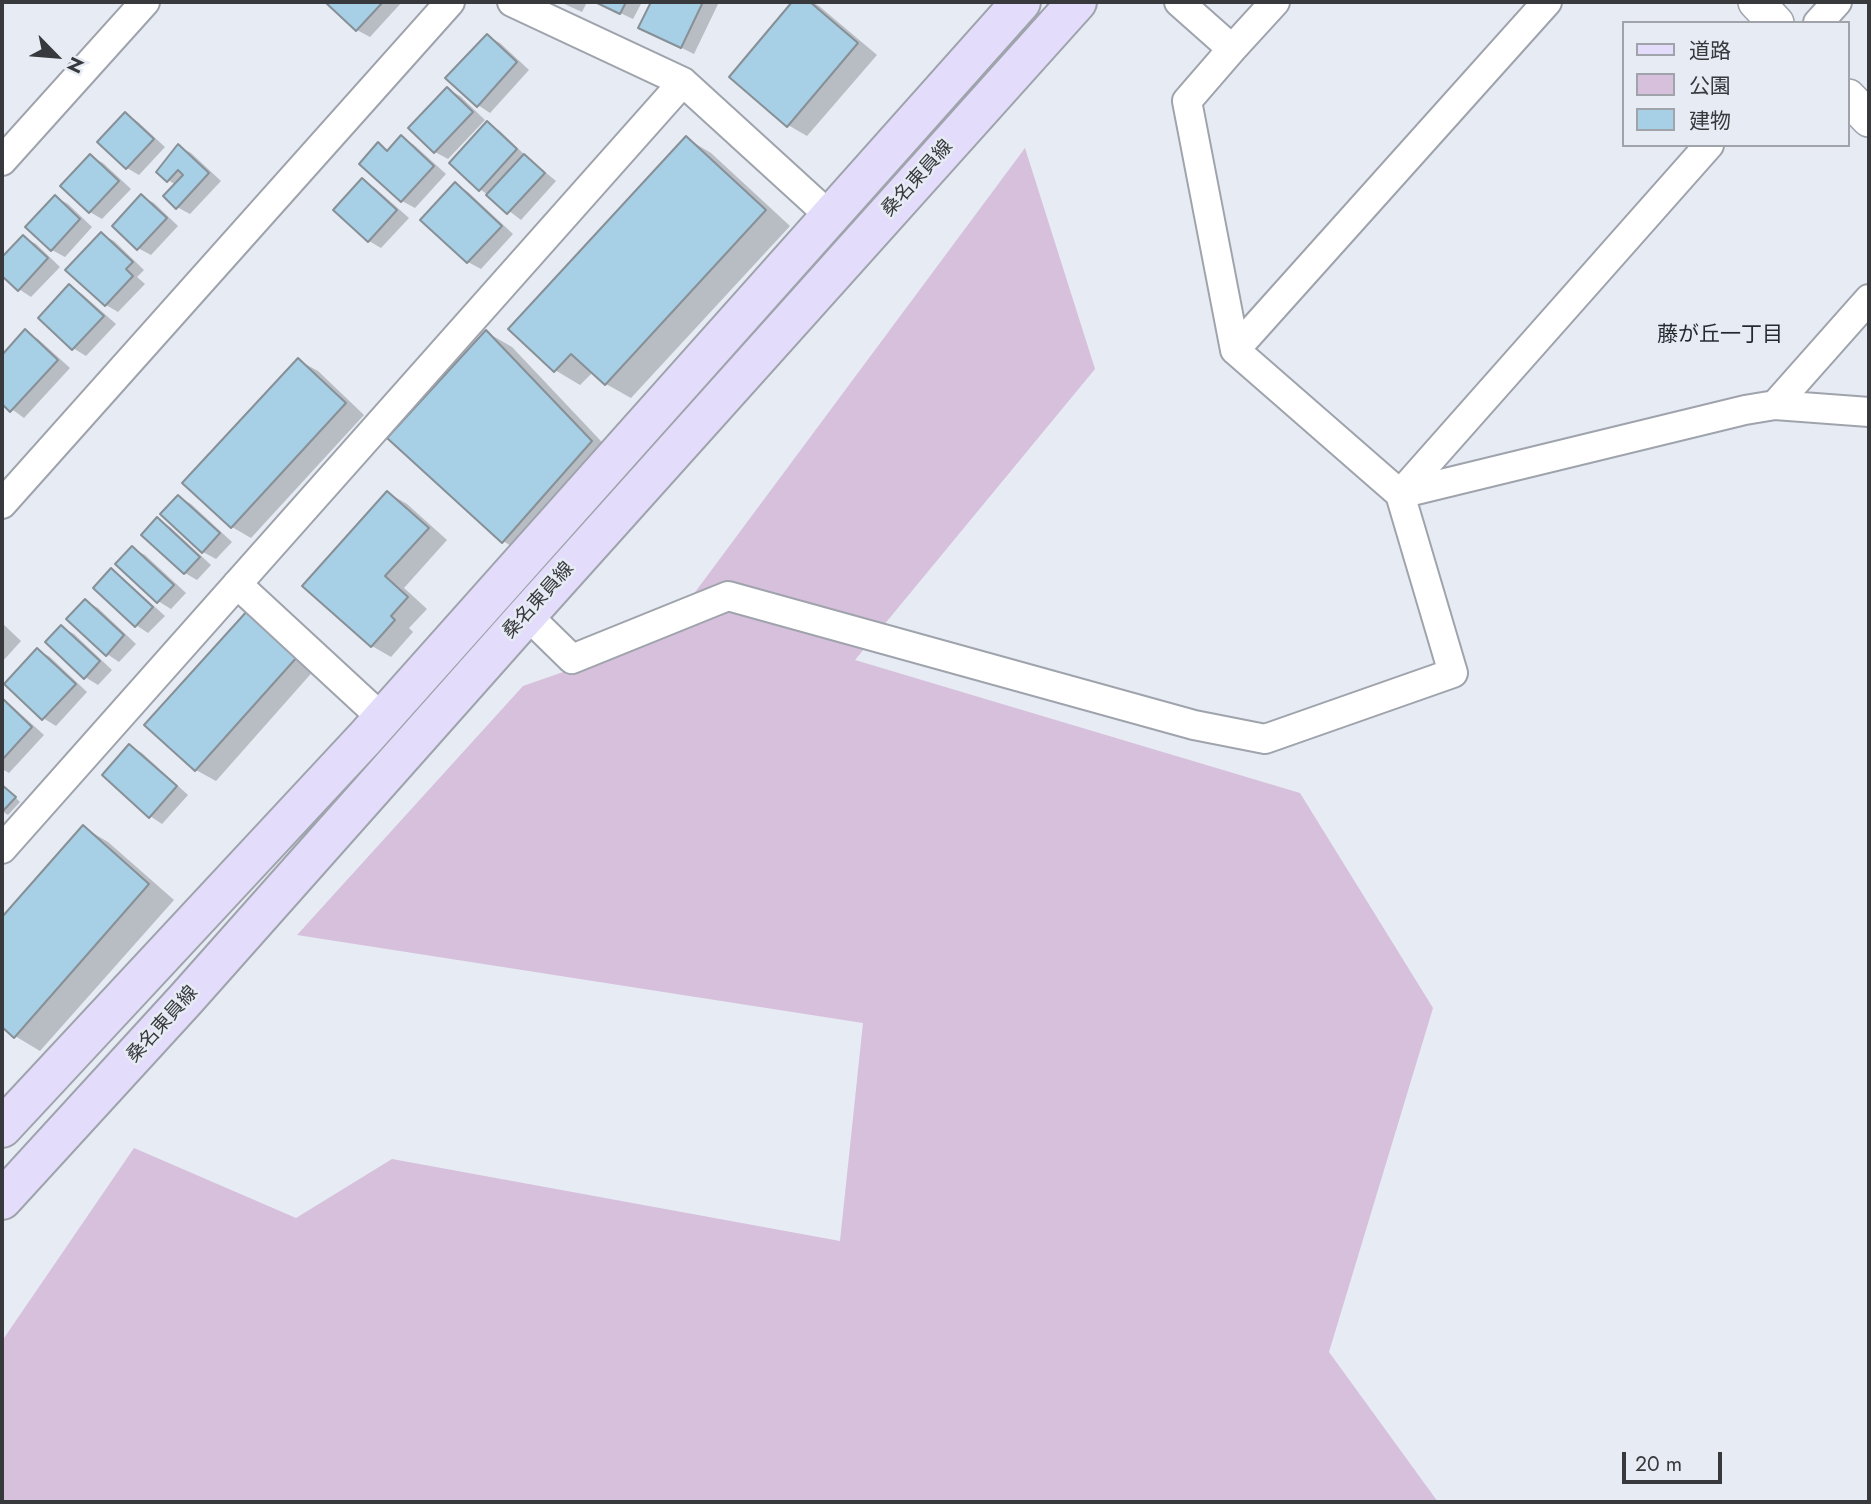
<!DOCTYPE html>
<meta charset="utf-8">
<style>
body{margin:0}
#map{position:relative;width:1871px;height:1504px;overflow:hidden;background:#e6ebf4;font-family:Jost,"Noto Sans JP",sans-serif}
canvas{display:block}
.frame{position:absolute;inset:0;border:4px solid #37393c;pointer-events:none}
.legend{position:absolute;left:1622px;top:21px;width:228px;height:126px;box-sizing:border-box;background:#e6ebf4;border:2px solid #a0a4aa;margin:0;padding:9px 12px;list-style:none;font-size:21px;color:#37393c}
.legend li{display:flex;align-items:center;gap:14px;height:35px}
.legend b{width:35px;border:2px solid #a0a4aa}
.north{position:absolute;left:21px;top:21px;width:70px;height:70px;-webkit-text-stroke:5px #e6ebf4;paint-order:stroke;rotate:115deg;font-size:19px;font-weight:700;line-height:28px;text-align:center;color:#37393c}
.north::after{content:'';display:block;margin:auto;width:24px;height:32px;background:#37393c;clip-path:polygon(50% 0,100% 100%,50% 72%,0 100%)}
.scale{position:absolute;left:1622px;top:1452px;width:100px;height:32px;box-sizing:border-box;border:4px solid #37393c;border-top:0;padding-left:9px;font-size:21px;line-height:24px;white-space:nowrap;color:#37393c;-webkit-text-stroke:5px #e6ebf4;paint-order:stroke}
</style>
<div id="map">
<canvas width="1871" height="1504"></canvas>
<div class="frame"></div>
<ul class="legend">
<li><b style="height:9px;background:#e3ddfb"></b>道路</li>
<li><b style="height:19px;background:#d7c0dc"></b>公園</li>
<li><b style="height:19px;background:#a7cfe6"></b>建物</li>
</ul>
<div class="north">N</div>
<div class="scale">20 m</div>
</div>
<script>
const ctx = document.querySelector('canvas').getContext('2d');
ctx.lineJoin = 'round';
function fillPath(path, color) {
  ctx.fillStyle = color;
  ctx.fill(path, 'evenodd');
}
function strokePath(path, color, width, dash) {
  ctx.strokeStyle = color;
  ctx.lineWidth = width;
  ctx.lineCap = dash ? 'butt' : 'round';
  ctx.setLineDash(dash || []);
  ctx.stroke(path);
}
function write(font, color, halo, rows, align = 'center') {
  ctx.font = font + ' Jost,"Noto Sans JP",sans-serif';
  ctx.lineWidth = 5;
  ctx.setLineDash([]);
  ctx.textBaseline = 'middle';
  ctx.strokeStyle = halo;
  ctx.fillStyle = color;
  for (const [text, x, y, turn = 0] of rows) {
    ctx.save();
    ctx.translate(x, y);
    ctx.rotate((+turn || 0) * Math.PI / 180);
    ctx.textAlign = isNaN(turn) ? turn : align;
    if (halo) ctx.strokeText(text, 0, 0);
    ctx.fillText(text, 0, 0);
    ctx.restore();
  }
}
const green = new Path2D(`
 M 1025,148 L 1095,369 L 855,660 L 1300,793 L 1433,1008 L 1329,1352 L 1438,1502 L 2,1502 L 2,1341 L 134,1148 L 296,1218 L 392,1159 L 840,1241 L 863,1023 L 297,935 L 523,686 L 661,638 Z`);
const shadow = new Path2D(`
 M 328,2 L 402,2 L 370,37 L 357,30 Z
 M 560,2 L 587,2 L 582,12 Z
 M 597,2 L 642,2 L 633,19 Z
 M 653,2 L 719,2 L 694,54 L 640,27 Z
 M 794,2 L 812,2 L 819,6 L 877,55 L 807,136 L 788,125 L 731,77 Z
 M 487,36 L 500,43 L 529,70 L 490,113 L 478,105 Z
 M 447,89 L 460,96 L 485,120 L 448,159 L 435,152 Z
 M 126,114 L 138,122 L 165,147 L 139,175 L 127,168 Z
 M 487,123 L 500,131 L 528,158 L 556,181 L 521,220 L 480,189 Z
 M 402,137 L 414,145 L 446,174 L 415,208 L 402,201 L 379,145 L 389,151 Z
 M 686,138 L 711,153 L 790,226 L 631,398 L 606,384 L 593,372 L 580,385 L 555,370 Z
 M 178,146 L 191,153 L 221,181 L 190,214 L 177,207 L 176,185 L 168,180 Z
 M 90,156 L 103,163 L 131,189 L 102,219 L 90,212 Z
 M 363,180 L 375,188 L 409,218 L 381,248 L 369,241 Z
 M 455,184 L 468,192 L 513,234 L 481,269 L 468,262 L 423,220 Z
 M 141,196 L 154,203 L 178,226 L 151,255 L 138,248 Z
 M 55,197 L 68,204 L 92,227 L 65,257 L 52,250 Z
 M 101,234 L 114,241 L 144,270 L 137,277 L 145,284 L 118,312 L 106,305 Z
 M 23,237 L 36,244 L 60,267 L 31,297 L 19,289 L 2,273 L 2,260 Z
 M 70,287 L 82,294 L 116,324 L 86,356 L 73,348 Z
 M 26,332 L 38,339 L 70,368 L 24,418 L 2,402 L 2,358 Z
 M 486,332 L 512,347 L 616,457 L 528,556 L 503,541 Z
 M 298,360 L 318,371 L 364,415 L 251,538 L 232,527 Z
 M 388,493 L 407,504 L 447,540 L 404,588 L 427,609 L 409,628 L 413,632 L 391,657 L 372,646 L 305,585 Z
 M 179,497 L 191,504 L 232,542 L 216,559 L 203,552 Z
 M 158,520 L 170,527 L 211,565 L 197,580 L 185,573 Z
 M 132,548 L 145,555 L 186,593 L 171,609 L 158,601 Z
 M 111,570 L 123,578 L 165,616 L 148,633 L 136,625 Z
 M 85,601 L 98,608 L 136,644 L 119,662 L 107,654 Z
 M 248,612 L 316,668 L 216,781 L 196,770 L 147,725 Z
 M 2,623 L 21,641 L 2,662 Z
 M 61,627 L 74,634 L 112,670 L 98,685 L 85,677 L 47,642 Z
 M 38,650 L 50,657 L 87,692 L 56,726 L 43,718 Z
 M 2,697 L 44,735 L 9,773 L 2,769 Z
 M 130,746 L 142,753 L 188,795 L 162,824 L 150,816 Z
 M 2,784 L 20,802 L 8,815 L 2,811 Z
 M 83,827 L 108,842 L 174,900 L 40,1051 L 15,1036 L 2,1024 L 2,919 Z`);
const building = new Path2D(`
 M 325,2 L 383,2 L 356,31 Z
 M 595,2 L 626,2 L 620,14 Z
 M 651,2 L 703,2 L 681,48 L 638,28 Z
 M 792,2 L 810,2 L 858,43 L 787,127 L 729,77 Z
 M 487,34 L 517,62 L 477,107 L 445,78 Z
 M 447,87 L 473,112 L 434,153 L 408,128 Z
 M 125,112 L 154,139 L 126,169 L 97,142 Z
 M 487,121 L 517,149 L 479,191 L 449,163 Z
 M 401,135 L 434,166 L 401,202 L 359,164 L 378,142 L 387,151 Z
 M 686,136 L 766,210 L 605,385 L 571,354 L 554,372 L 508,329 Z
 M 178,144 L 209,173 L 176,209 L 163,196 L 183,175 L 178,170 L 167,182 L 156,172 Z
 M 90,154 L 119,181 L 89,213 L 60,186 Z
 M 524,154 L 545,173 L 507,214 L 486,195 Z
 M 362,178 L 397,210 L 368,242 L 333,210 Z
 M 455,182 L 502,226 L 467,263 L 420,220 Z
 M 141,194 L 167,218 L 137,250 L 112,226 Z
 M 55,195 L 80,219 L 51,251 L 25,227 Z
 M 101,232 L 133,262 L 126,269 L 133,276 L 105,306 L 65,270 Z
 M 23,235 L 48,258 L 18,291 L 2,276 L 2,257 Z
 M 69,284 L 104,316 L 72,350 L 38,318 Z
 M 25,329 L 58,360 L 10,412 L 2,404 L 2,355 Z
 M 486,330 L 592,441 L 502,543 L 387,438 Z
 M 298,358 L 346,403 L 231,528 L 182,483 Z
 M 387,491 L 429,528 L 385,576 L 408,597 L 391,616 L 395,620 L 371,647 L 302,586 Z
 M 178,495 L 220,533 L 202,553 L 160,514 Z
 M 157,517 L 200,557 L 184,574 L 141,535 Z
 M 132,546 L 174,585 L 157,603 L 115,564 Z
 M 111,568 L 153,607 L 135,627 L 93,588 Z
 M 85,599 L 124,635 L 106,656 L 66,619 Z
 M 248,610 L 298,656 L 195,771 L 144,725 Z
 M 61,625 L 100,661 L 84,679 L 45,642 Z
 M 37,648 L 76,684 L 42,720 L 4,684 Z
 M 2,698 L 32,727 L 2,760 Z
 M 129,744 L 177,786 L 149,818 L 102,775 Z
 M 2,785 L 16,797 L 2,812 Z
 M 83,825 L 149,884 L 14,1038 L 2,1027 L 2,917 Z`);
const minor = new Path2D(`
 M 512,2 L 683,82 L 831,217
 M 1179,2 L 1232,49 L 1187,101 L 1235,350 L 1400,494 L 1745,410 L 1775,405 L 1869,412
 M 1818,23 L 1837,2
 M 1232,49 L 1275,2
 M 2,161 L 145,2
 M 1235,350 L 1547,2
 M 1775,405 L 1869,299
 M 2,504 L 450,2
 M 237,584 L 382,718
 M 527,615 L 572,659 L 728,596 L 1194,725 L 1265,739 L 1453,673 L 1400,494 L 1709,145
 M 2,849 L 683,82`);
const tertiary = new Path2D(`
 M 1756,2 L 1776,23
 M 1848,97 L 1869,119`);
const secondary = new Path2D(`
 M 2,1128 L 366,737 L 1021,2
 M 2,1200 L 186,999 L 527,615 L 1077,2`);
const streetNames = [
 ["桑名東員線",918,179,-48],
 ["桑名東員線",539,601,-48],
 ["桑名東員線",163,1025,-48]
];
const neighbourhoodNames = [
 ["藤が丘一丁目",1720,336]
];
fillPath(green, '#d7c0dc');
fillPath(shadow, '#0003');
fillPath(building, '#a7cfe6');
strokePath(building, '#879096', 2);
strokePath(minor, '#9fa3ac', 32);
strokePath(tertiary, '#9fa3ac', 38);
strokePath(secondary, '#9fa3ac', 42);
strokePath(minor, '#fff', 28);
strokePath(tertiary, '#fff', 35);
strokePath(secondary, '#e3ddfb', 38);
write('19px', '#37393c', '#e6ebf4', streetNames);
write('21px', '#262a30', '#e6ebf4', neighbourhoodNames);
</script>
